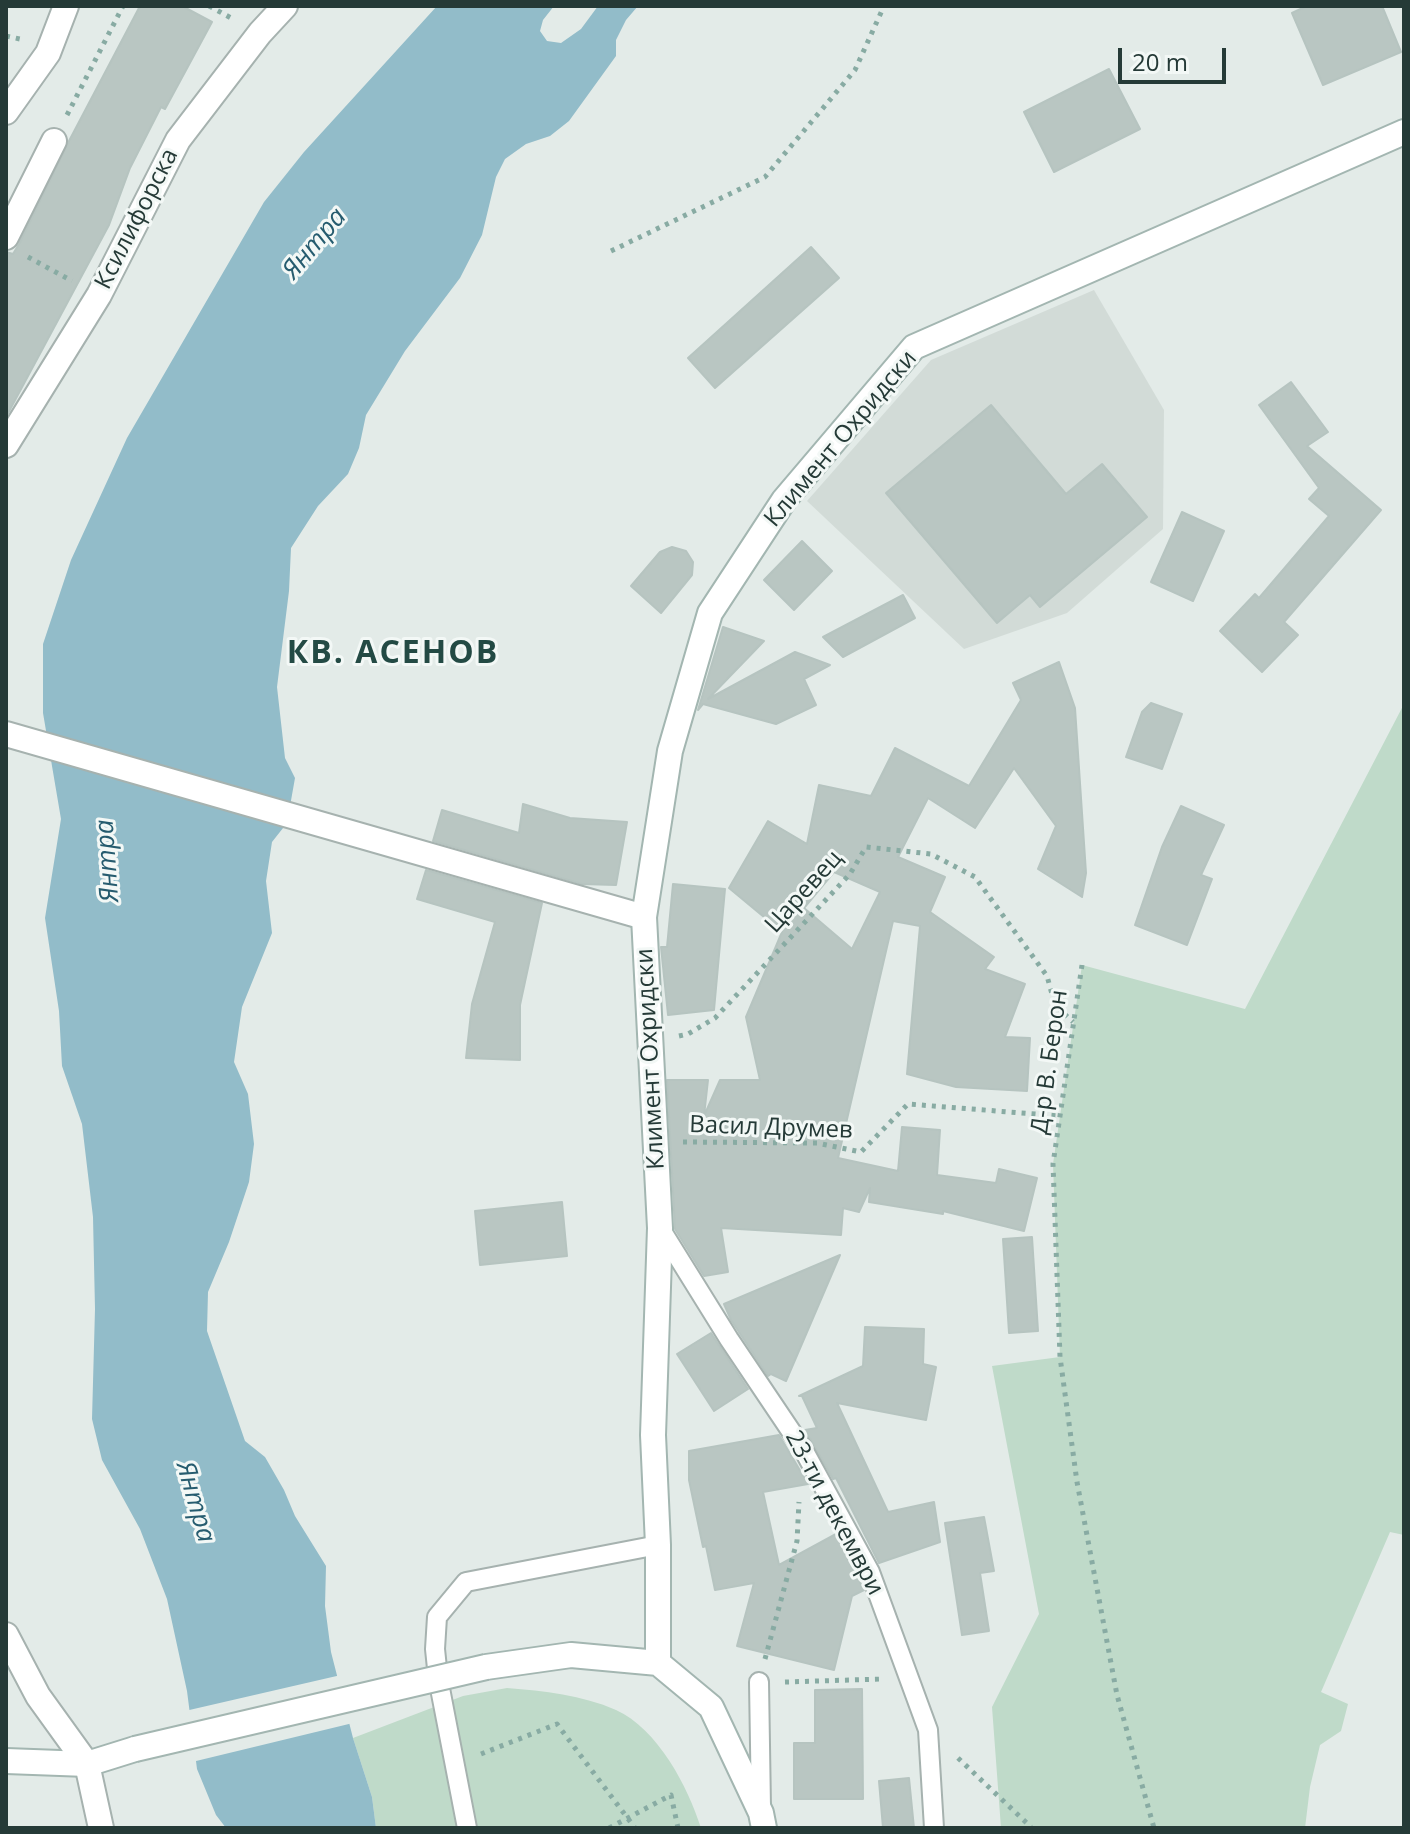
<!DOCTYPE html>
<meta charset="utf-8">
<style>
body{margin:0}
#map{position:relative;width:1410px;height:1834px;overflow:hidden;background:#e3ebe8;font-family:"Open Sans",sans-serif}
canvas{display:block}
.frame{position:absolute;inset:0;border:8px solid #253a37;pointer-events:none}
.scale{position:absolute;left:1118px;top:48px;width:108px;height:36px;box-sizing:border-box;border:4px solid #253a37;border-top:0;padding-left:10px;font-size:24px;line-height:28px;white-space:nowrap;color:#253a37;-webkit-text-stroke:6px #f3f8f6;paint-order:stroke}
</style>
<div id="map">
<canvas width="1410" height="1834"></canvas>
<div class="frame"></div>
<div class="scale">20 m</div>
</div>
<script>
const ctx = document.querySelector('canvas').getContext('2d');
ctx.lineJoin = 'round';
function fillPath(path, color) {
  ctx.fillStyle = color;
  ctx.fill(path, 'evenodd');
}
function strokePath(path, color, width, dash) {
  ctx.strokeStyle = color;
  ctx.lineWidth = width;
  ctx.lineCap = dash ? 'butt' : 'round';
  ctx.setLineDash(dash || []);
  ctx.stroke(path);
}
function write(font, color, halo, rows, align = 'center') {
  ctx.font = font + ' "Open Sans",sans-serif';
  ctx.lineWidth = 6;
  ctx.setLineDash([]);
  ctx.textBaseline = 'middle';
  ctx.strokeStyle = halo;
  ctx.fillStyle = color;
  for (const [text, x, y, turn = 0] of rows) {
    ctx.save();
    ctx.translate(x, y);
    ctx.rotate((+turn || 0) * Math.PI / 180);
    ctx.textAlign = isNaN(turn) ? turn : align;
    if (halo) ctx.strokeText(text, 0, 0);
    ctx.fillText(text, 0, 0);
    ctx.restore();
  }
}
const built = new Path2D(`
 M 1094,290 L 1164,410 L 1163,529 L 1067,613 L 964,649 L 807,501 L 931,360 Z`);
const green = new Path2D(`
 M 1404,704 L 1404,1535 L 1390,1532 L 1321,1692 L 1348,1704 L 1341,1731 L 1320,1745 L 1310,1787 L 1305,1828 L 1001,1828 L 992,1707 L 1039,1614 L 992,1366 L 1060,1357 L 1053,1164 L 1082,965 L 1245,1009 Z
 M 507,1688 C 544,1691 582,1695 616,1710 C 658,1729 688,1787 701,1828 L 376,1828 L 372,1797 L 353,1738 L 463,1696 Z`);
const water = new Path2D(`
 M 437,6 L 554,6 L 543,20 L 540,31 L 547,41 L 561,43 L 581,29 L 598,6 L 638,6 L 626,20 L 616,40 L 616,56 L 569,121 L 550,136 L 526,144 L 505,159 L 496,177 L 482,235 L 460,278 L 405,351 L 366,415 L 359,448 L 348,474 L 318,506 L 291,548 L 289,591 L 277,687 L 285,758 L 295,778 L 287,823 L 272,842 L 266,881 L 272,933 L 242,1007 L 234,1062 L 248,1094 L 254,1144 L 249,1182 L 229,1242 L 208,1292 L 207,1331 L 245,1441 L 265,1457 L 284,1490 L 295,1516 L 326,1566 L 325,1606 L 331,1652 L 353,1738 L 372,1797 L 376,1828 L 226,1828 L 216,1815 L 197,1769 L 187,1691 L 167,1599 L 140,1529 L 102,1460 L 92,1419 L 95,1309 L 93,1217 L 82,1124 L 62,1066 L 59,1011 L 45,918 L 61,819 L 43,713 L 43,644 L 71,560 L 127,438 L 264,202 L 304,152 Z`);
const pier = new Path2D(`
 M 341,1675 L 353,1723 L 192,1762 L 185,1711 Z`);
const building = new Path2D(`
 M 140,6 L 182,6 L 212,22 L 165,109 L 161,107 L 130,168 L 109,225 L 6,417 L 6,252 L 13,254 L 19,244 L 69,141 Z
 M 1307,6 L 1382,6 L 1401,52 L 1323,85 L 1292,13 Z
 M 1109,69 L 1140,129 L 1054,172 L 1024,112 Z
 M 811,247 L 839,278 L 715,388 L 688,358 Z
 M 1291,382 L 1328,432 L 1307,446 L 1381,510 L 1284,622 L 1298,635 L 1262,672 L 1220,631 L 1255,594 L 1259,598 L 1329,516 L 1309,499 L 1319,488 L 1259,405 Z
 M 991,405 L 1066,494 L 1102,464 L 1147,517 L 1040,607 L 1030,595 L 997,623 L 886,493 Z
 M 1182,512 L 1224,531 L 1193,601 L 1151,582 Z
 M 802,541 L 832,571 L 794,610 L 764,580 Z
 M 672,547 L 686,551 L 693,562 L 692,575 L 661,613 L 631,586 L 660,552 Z
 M 903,595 L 915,618 L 843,657 L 823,637 Z
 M 723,627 L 764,641 L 708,699 L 795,652 L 830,665 L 804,679 L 816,705 L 776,724 L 703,704 L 698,710 Z
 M 1059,662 L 1075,708 L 1086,873 L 1082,897 L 1038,869 L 1056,826 L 1014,768 L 975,828 L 928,798 L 898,857 L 945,877 L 930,912 L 994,957 L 985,969 L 1025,984 L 1005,1037 L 1030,1038 L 1027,1091 L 956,1087 L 907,1074 L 920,926 L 893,921 L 838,1158 L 898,1171 L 902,1127 L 940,1130 L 937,1175 L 996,1183 L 999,1169 L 1037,1178 L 1024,1231 L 943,1211 L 943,1214 L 869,1202 L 870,1188 L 859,1212 L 843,1208 L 841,1235 L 721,1228 L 728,1272 L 704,1276 L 675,1229 L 667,1080 L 708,1080 L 704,1116 L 720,1080 L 760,1080 L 746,1017 L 782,932 L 729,888 L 768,821 L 807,844 L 819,785 L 871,796 L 895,748 L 969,786 L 1021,700 L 1013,683 ZM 834,872 L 880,892 L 852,949 L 804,908 Z
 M 1151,703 L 1182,714 L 1162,769 L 1126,757 L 1142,712 Z
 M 523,804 L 570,818 L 627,822 L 616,885 L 582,884 L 433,841 L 442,810 L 519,833 Z
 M 1181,806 L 1224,825 L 1201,875 L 1212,879 L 1187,945 L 1135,925 L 1162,847 Z
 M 426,870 L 542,903 L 520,1005 L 520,1060 L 466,1058 L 472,1004 L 495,922 L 417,899 Z
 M 673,884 L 725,889 L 714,1010 L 668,1015 L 661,947 L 667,947 Z
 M 562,1202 L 567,1256 L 480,1265 L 475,1211 Z
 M 1032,1237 L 1038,1331 L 1009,1333 L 1003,1239 Z
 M 840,1255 L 786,1381 L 771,1374 L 768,1376 L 731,1320 L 724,1304 Z
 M 865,1327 L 924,1329 L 923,1364 L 936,1367 L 926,1420 L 837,1403 L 888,1512 L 934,1502 L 940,1542 L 879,1563 L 836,1478 L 833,1479 L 805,1430 L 817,1428 L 802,1396 L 799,1396 L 863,1366 Z
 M 711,1333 L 748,1389 L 714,1411 L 677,1354 Z
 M 779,1435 L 808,1484 L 763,1492 L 779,1565 L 836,1534 L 864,1590 L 852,1596 L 834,1670 L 737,1646 L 754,1583 L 715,1590 L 706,1546 L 703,1547 L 689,1480 L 689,1451 Z
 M 984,1517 L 994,1571 L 980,1573 L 989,1631 L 962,1635 L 945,1523 Z
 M 862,1689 L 863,1799 L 794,1799 L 794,1743 L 815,1743 L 815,1690 Z
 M 909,1778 L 914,1828 L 883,1828 L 879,1781 Z`);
const path = new Path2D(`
 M 209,6 L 233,19
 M 6,36 L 20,39
 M 67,115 L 123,6
 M 611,251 L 765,177 L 855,70 L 884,6
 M 28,257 L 72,281
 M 1082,965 L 1053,1164 L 1060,1357 L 1077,1482 L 1117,1695 L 1154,1828
 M 679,1036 L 688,1034 L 715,1018 L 850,874 L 866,847 L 931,854 L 975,877 L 1047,976 L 1055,1005 L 1073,1022
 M 683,1142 L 817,1143 L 861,1152 L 908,1104 L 1060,1116
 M 765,1659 L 797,1541 L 799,1502
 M 785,1682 L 883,1679
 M 481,1754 L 557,1724 L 635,1828
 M 958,1758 L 1031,1827
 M 609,1828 L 671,1795 L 678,1828`);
const lane = new Path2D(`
 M 660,1228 L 729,1339 L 803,1449 L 870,1572 L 928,1730 L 934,1828
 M 759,1682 L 761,1808
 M 467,1828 L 438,1678 L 435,1649 L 437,1617 L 466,1582 L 658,1545`);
const street = new Path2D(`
 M 6,112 L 48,53 L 66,6
 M 6,237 L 54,141
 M 6,445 L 99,295 L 178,140 L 260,33 L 285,6
 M 6,734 L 644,917
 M 6,1635 L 38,1696 L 87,1764 L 101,1828`);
const secondary = new Path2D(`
 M 658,1663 L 658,1545 L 653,1435 L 660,1228 L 644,917 L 670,751 L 710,613 L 784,500 L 914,347 L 1404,132
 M 486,1667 L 571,1655 L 658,1663 L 711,1707 L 761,1813 L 764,1828
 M 6,1761 L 87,1764 L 135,1749`);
const secondaryBridge = new Path2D(`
 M 135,1749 L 486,1667`);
const streetNames = [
 ["Ксилифорска",137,219,-63],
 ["Климент Охридски",841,439,-50],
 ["Царевец",804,892,-48],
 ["Климент Охридски",651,1059,-93],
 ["Д-р В. Берон",1050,1062,-82],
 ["Васил Друмев",771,1128,2],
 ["23-ти декември",834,1513,62]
];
const waterNames = [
 ["Янтра",315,244,-50],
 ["Янтра",108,861,-94],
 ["Янтра",195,1502,74]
];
const districtNames = [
 ["КВ. АСЕНОВ",393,654]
];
fillPath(built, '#d2dbd7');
fillPath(green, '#bfdac9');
fillPath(water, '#92bcc9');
fillPath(pier, '#e3ebe8');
fillPath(building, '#b9c6c2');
strokePath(building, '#b6c4c0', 2);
strokePath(lane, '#a6b2af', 22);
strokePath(street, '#a6b2af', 28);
strokePath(secondary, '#a3b6b1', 28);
strokePath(path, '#88aba3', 5, [4, 6]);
strokePath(lane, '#fff', 18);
strokePath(street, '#fff', 24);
strokePath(secondary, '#fff', 24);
strokePath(secondaryBridge, '#a3b6b1', 28, []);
strokePath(secondaryBridge, '#fff', 24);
write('24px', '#253a37', '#f3f8f6', streetNames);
write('italic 26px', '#265c6f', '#f3f8f6', waterNames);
ctx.letterSpacing = '2px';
write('bold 32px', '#234a44', '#f3f8f6', districtNames);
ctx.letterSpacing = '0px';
</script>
